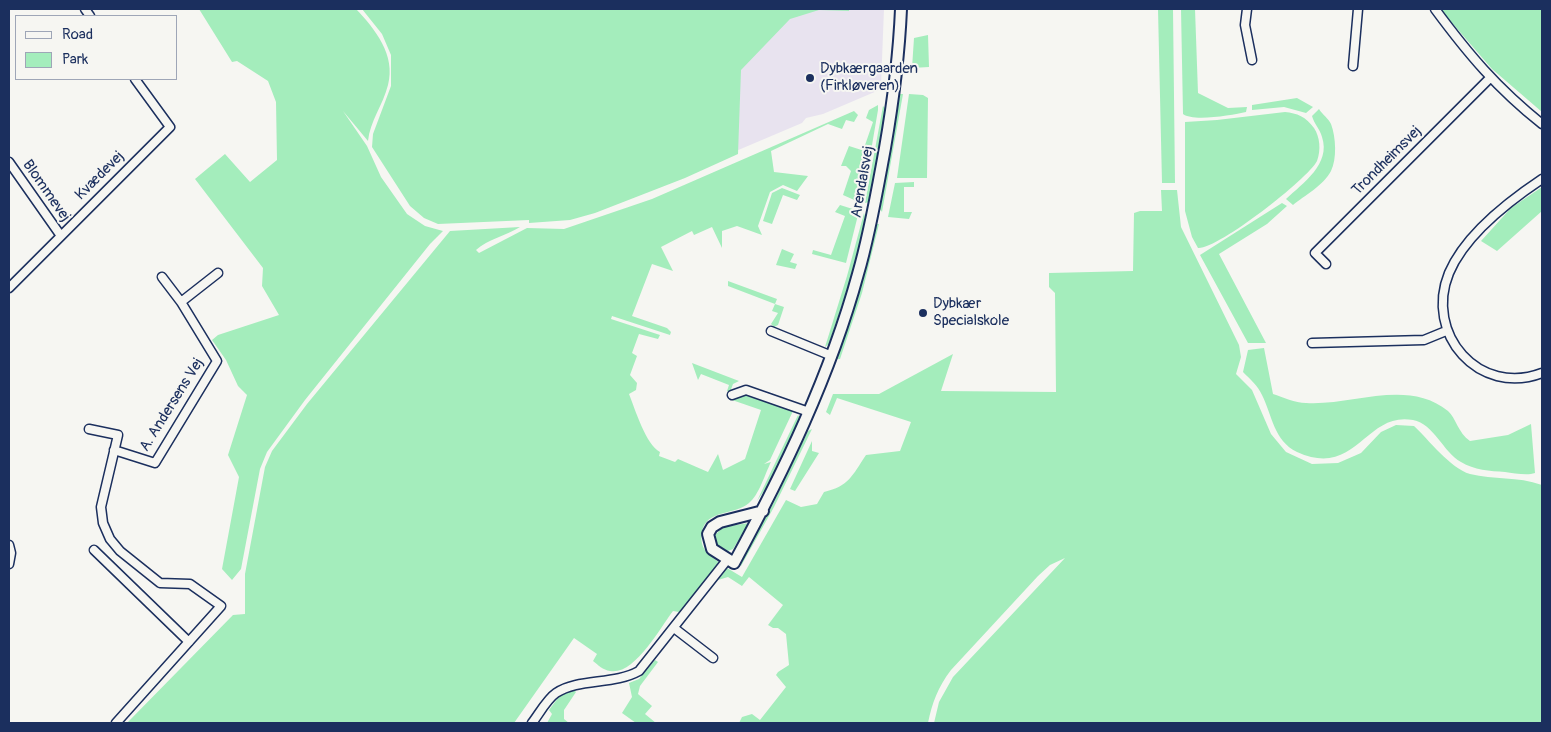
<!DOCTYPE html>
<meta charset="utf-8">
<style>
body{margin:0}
#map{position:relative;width:1551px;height:732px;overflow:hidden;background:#f6f6f2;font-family:Pangolin,sans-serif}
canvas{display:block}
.frame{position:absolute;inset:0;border:10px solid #1b2f5e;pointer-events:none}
.legend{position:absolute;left:15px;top:15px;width:162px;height:65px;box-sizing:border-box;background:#f6f6f2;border:1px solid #9ea6b7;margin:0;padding:6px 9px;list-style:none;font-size:15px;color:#1b2f5e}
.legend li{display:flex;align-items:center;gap:10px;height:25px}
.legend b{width:25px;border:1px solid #9ea6b7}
</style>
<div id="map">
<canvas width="1551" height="732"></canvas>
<div class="frame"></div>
<ul class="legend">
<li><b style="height:6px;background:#f6f6f2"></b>Road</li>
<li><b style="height:14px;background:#a4edbc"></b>Park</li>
</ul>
</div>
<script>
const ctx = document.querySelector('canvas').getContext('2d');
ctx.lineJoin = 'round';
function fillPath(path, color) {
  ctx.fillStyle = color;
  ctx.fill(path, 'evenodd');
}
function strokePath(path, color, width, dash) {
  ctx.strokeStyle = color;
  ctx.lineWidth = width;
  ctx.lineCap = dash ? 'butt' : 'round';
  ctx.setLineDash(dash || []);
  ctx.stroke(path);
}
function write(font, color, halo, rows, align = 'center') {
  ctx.font = font + ' Pangolin,sans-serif';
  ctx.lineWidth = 4;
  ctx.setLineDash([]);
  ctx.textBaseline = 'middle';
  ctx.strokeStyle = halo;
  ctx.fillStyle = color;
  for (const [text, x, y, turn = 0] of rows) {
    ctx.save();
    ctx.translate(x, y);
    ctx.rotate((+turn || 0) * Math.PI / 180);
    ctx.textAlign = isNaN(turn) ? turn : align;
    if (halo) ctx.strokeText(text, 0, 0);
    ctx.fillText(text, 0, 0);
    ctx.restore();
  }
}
const built = new Path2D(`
 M 820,9 L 884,9 L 881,85 L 877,91 L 823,114 L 806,118 L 802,123 L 736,151 L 738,28 Z`);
const green = new Path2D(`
 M 199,9 L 356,9 C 375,29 396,55 388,85 C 383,105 370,121 368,141 L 343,111 L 367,146 L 381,177 L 407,214 L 425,226 L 443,231 L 430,244 L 305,400 L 267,452 L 260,469 L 241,569 L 232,580 L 222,569 L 239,477 L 228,455 L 247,395 L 238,386 L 226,360 L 212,340 L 218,335 L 279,315 L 262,286 L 263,268 L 195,179 L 225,154 L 250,182 L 277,160 L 276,102 L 268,81 L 237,61 L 232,62 Z
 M 362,9 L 849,9 L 849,11 L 819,10 L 790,19 L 741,70 L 738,154 L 685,178 L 595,213 L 570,220 L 529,223 L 529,220 L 438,224 L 424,218 L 410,206 L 372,147 L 373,134 L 391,86 L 391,55 L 382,34 Z
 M 1158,9 L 1173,9 L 1175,183 L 1162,183 Z
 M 1181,9 L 1195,9 L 1198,93 L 1228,108 L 1247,107 L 1246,112 C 1233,115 1193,122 1183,114 Z
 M 1440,9 L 1542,9 L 1542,112 L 1492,69 Z
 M 928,35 L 929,67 L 912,68 L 914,38 Z
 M 900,94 L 903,94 L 882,212 L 880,209 Z
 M 909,94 L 923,95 L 928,98 L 927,178 L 897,178 Z
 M 1297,98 L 1313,107 L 1306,113 L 1284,107 L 1252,110 L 1252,105 Z
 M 878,105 L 878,110 L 871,151 L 864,148 L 873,122 L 866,118 L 869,110 Z
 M 883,106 L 886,109 L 869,202 L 865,203 Z
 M 1319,109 C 1322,114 1329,119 1331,124 C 1336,137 1337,159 1331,171 C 1324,185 1304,196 1293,205 L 1286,199 C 1303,183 1331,164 1322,137 C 1320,129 1314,124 1312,116 Z
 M 854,111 L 858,115 L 854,122 L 846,120 L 842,129 L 828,124 L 771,151 L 774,172 L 808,176 L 797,191 L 783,185 L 770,192 L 758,226 L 762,235 L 737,226 L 722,231 L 722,248 L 712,227 L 694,235 L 692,231 L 661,247 L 673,271 L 652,264 L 632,316 L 667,328 L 671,332 L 670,335 L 612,316 L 611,319 L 660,335 L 658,339 L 639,334 L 632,353 L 637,356 L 630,375 L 637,383 L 636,390 L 629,394 C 635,409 646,445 660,452 L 659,456 L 675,462 L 678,459 L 708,472 L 718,454 L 723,470 L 745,459 L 761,410 L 732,400 L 744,395 L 793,411 L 770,460 L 764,464 L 771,462 C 765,474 759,495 749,503 C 734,516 706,509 702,532 C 699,549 708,554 720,563 L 679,612 L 673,611 C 660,628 634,676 610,671 C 603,670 598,665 593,661 L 597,654 L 574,638 L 514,723 L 127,723 L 233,615 L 245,614 L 245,574 L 265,467 L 272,451 L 307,404 L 450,231 L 520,227 C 506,236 488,239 476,250 L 479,253 L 527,228 L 564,229 L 652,199 Z
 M 1285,112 C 1297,113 1306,117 1314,128 C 1320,137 1321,150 1317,161 C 1308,179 1217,250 1198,248 L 1192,237 L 1185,211 L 1185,122 L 1217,120 Z
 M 849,146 L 871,153 L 861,203 L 843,195 L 851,171 L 846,166 L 841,166 Z
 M 914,182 L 914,187 L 904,187 L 904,212 L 912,212 L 909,219 L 888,217 L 895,183 Z
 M 1542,187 L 1542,211 L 1497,251 L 1481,241 L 1511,208 Z
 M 782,188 L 800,195 L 797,200 L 783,195 L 772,224 L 763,221 L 772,193 Z
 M 1161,190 L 1177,190 L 1181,227 L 1239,345 L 1241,357 L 1236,374 L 1252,390 L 1271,434 L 1286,452 L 1312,464 L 1338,463 L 1361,453 L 1381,432 L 1396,425 L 1414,426 C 1429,440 1450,468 1470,474 C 1494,480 1517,476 1542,485 L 1542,723 L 934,723 L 939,702 L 953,677 L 1065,558 L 1050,565 L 1038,576 L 951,670 C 938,687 932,703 928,723 L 739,723 L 742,717 L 752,714 L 760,720 L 786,687 L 776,675 L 778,672 L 789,665 L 786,634 L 778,628 L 773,628 L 768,625 L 783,605 L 749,577 L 742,586 L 728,577 L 718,580 L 727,568 L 742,577 L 786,500 L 801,507 L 817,504 L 824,492 C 849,486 852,476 866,455 L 900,451 L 911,422 L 837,398 L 830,415 L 826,412 L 833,394 L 879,394 L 953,354 L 941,391 L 1056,392 L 1055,293 L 1049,287 L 1049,273 L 1133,271 L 1134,213 L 1140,211 L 1162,211 Z
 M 1282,203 L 1287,206 L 1267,224 L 1219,254 L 1266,343 L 1248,343 L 1200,255 Z
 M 840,205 L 859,211 L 846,263 L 812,254 L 813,250 L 831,255 L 845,216 L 835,212 Z
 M 864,213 C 870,225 835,326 829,344 L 825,347 L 847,276 Z
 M 877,224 L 879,224 L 862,293 L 840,359 L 837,359 L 866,266 Z
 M 782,249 L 794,254 L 790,262 L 797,264 L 795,269 L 776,265 Z
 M 728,281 L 777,299 L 775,304 L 784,307 L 778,325 L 774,327 L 771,324 L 778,313 L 772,311 L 775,304 L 728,286 Z
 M 1264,348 L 1273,394 C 1283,397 1295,403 1306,403 C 1352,406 1407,378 1448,411 C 1456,418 1458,433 1470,441 L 1508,435 L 1531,424 L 1535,473 C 1527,476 1514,473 1505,472 C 1490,471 1474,470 1461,462 C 1443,452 1434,424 1413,420 C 1365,411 1357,479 1297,452 C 1274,441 1272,415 1262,395 C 1258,386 1250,379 1243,372 L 1248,350 Z
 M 692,363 L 739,381 L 733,384 L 730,392 L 727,391 L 729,385 L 701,374 L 698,380 Z
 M 798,415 L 800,418 L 768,485 L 757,501 Z
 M 812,429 L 774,507 L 741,566 L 739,564 L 773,504 L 808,431 Z
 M 812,441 L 812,451 L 819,453 L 795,491 L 790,489 Z
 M 749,523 L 733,549 L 728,551 L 716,544 L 715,535 L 723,527 Z
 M 655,660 L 658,662 L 640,686 L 638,694 L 652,706 L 645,714 L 656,723 L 636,723 L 622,713 L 632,697 L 629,683 L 639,679 Z
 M 574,690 L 576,692 L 564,710 L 564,719 L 569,723 L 547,723 L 552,714 L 549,710 L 561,694 Z`);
const minor = new Path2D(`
 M 85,9 L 90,16
 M 1247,9 L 1245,25 L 1252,60
 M 1435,9 C 1469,55 1497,88 1542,124
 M 1353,66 L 1358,9
 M 9,162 L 61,236
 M 1542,179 C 1509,201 1465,235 1449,273 C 1424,334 1479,397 1542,373
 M 1326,264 L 1315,253 L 1490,78
 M 9,288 L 170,127 L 135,79
 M 181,302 L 218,273
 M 771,331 L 832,356
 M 1312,343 L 1424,340 L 1446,331
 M 732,395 L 746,390 L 809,412
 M 89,429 L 118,435 L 101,507 L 103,523 L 110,539 L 120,551 L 160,583 L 190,584 L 221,606 L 116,723
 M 114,450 L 155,463 L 217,361 L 181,302 L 162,277
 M 9,545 L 11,553 L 9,564
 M 94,550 L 189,642
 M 674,628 L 713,658
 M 532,723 C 539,714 547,699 556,693 C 578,678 614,685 639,671 L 727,560`);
const tertiary = new Path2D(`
 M 763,511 L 720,522 L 712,527 L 708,534 L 712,549 L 734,563 C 784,471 830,376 858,274 C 870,233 877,191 885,148 C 893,102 899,56 901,9`);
const markers = [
 [810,78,5,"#1b2f5e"],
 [923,313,5,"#1b2f5e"]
];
const poiNames = [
 ["Dybkærgaarden",820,69],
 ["(Firkløveren)",820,86],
 ["Dybkær",933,304],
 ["Specialskole",933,321]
];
const streetNames = [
 ["Trondheimsvej",1387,161,-45],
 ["Kvædevej",100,176,-45],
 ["Arendalsvej",863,182,-80],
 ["Blommevej",46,191,55],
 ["A. Andersens Vej",172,405,-58]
];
fillPath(built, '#e8e3ef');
fillPath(green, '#a4edbc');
strokePath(minor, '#1b2f5e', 11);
strokePath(tertiary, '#1b2f5e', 14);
strokePath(minor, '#f6f6f2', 8);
strokePath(tertiary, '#f6f6f2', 10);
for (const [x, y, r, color] of markers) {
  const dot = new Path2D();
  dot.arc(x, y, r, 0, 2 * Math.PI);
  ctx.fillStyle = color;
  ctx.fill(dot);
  strokePath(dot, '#f6f6f2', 2);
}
write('15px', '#1b2f5e', '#f6f6f2', poiNames, 'left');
write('15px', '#1b2f5e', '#f6f6f2', streetNames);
</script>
